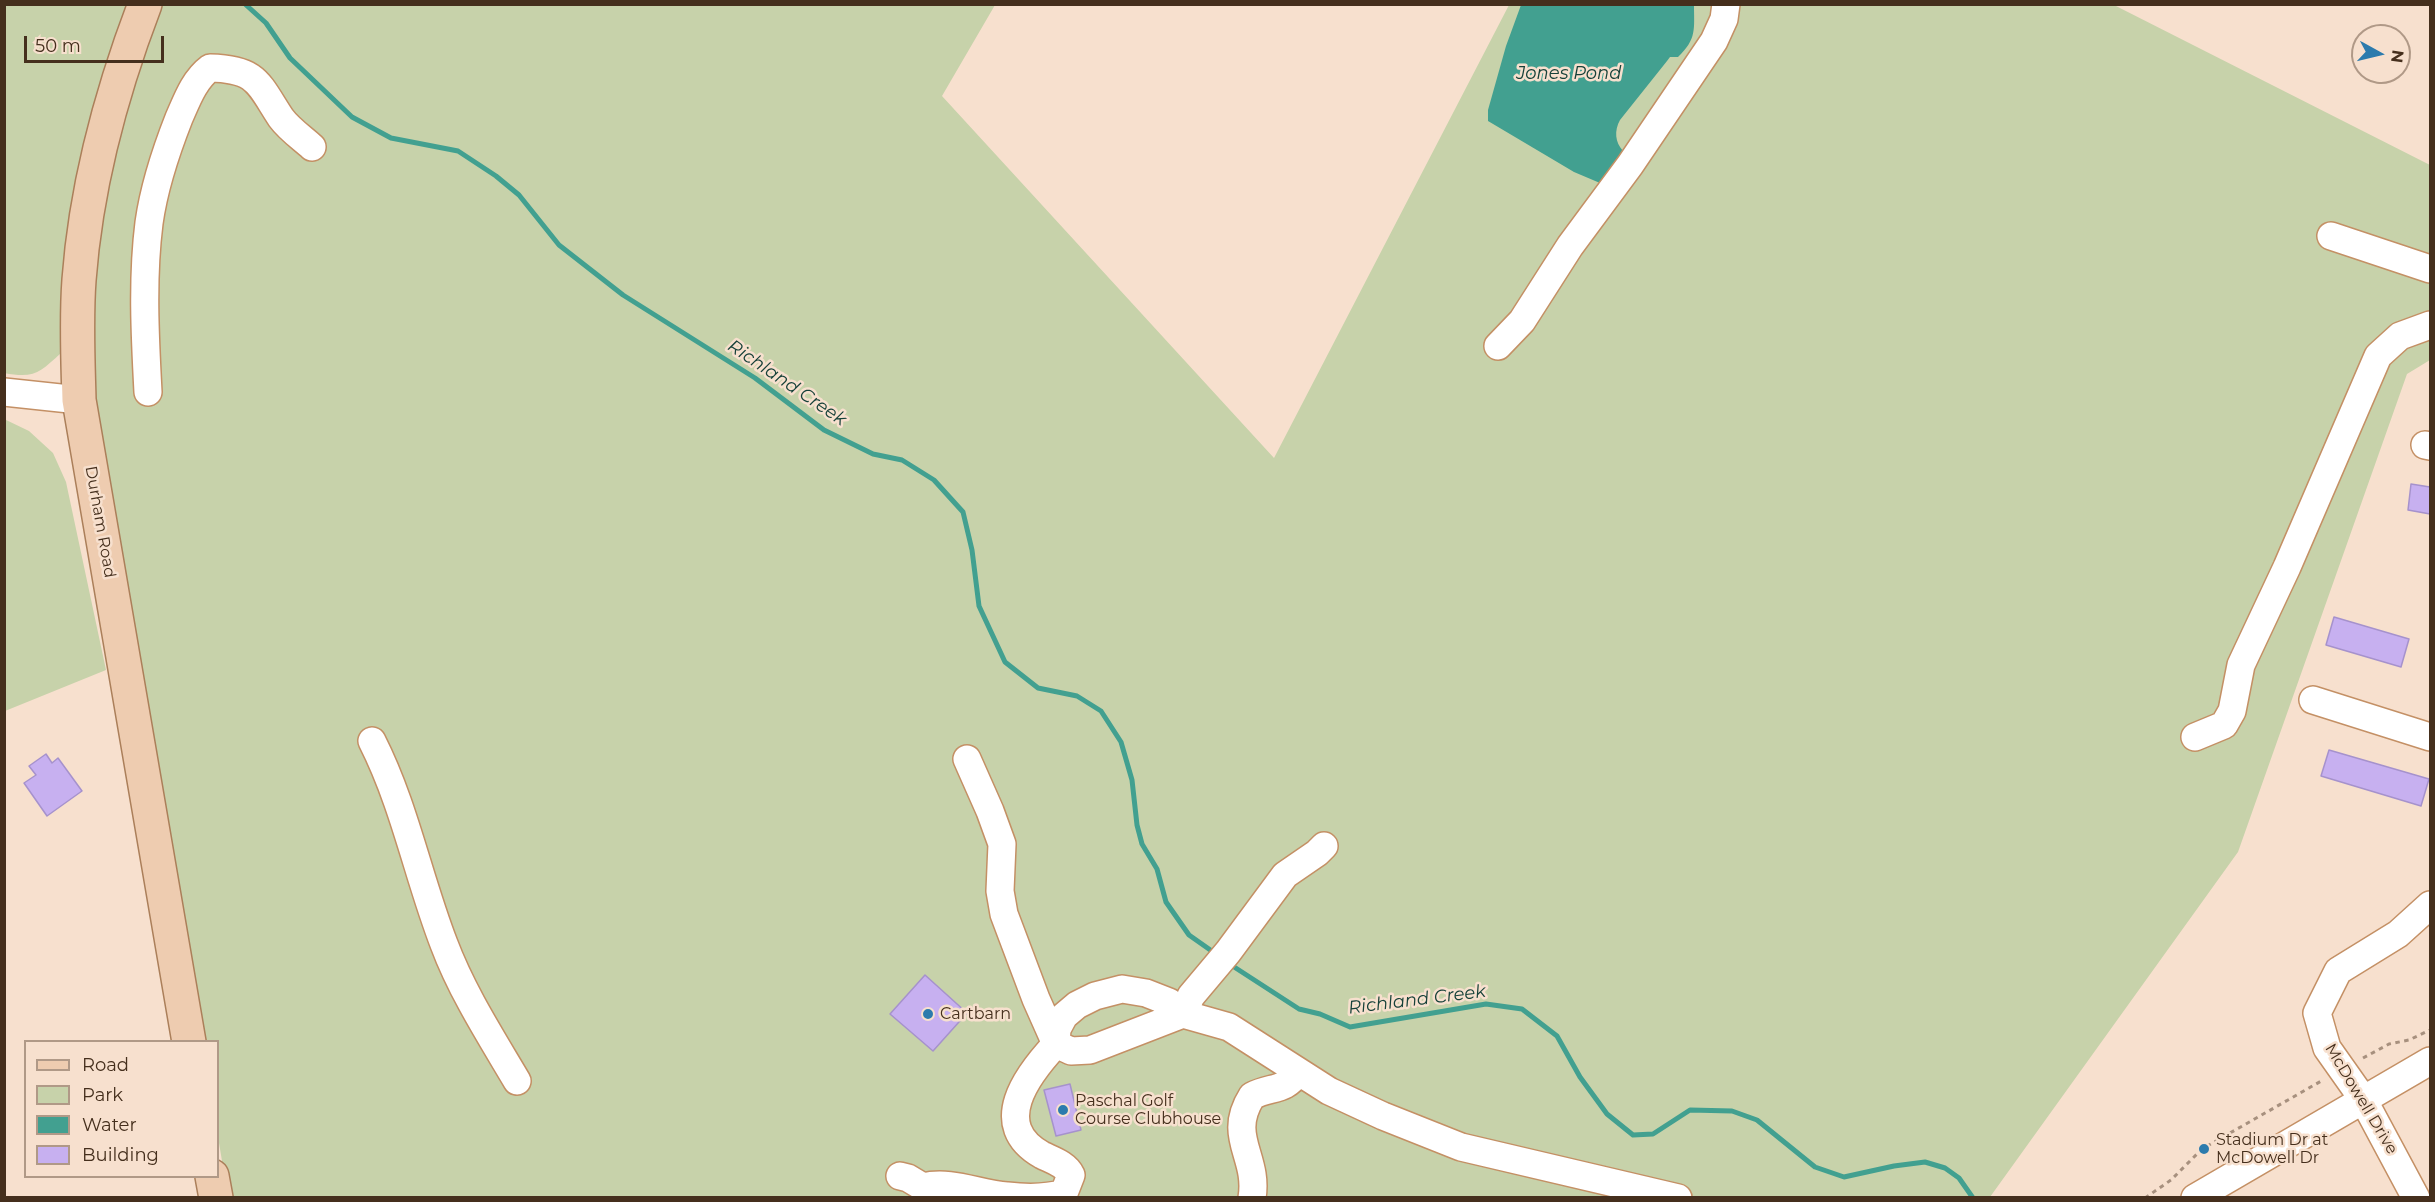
<!DOCTYPE html>
<style>
body{margin:0}
#map{position:relative;width:2435px;height:1202px;overflow:hidden;background:#f7e0ce;font-family:Montserrat,sans-serif}
canvas{display:block}
.frame{position:absolute;inset:0;border:6px solid #452f1d;pointer-events:none}
.legend{position:absolute;left:24px;top:1040px;width:195px;height:138px;box-sizing:border-box;background:#f7e0ce;border:2px solid #b09987;margin:0;padding:8px 10px;list-style:none;font-size:18px;color:#452f1d}
.legend li{display:flex;align-items:center;gap:12px;height:30px}
.legend b{width:30px;border:2px solid #b09987}
.north{position:absolute;left:2351px;top:24px;width:60px;height:60px;box-sizing:border-box;background:#f7e0ce;border:2px solid #b09987;border-radius:50%;rotate:98deg;font-size:16px;font-weight:700;line-height:24px;text-align:center;color:#452f1d}
.north::after{content:'';display:block;margin:auto;width:21px;height:27px;background:#2c7bad;clip-path:polygon(50% 0,100% 100%,50% 72%,0 100%)}
.scale{position:absolute;left:24px;top:36px;width:140px;height:27px;box-sizing:border-box;border:3px solid #452f1d;border-top:0;padding-left:8px;font-size:18px;line-height:21px;white-space:nowrap;color:#452f1d;-webkit-text-stroke:4px #f7e0ce;paint-order:stroke}
</style>
<div id="map">
<canvas width="2435" height="1202"></canvas>
<div class="frame"></div>
<ul class="legend">
<li><b style="height:8px;background:#eeccb0"></b>Road</li>
<li><b style="height:16px;background:#c7d2aa"></b>Park</li>
<li><b style="height:16px;background:#42a090"></b>Water</li>
<li><b style="height:16px;background:#c7b0f0"></b>Building</li>
</ul>
<div class="north">N</div>
<div class="scale">50 m</div>
</div>
<script>
const ctx = document.querySelector('canvas').getContext('2d');
ctx.lineJoin = 'round';
function fillPath(path, color) {
  ctx.fillStyle = color;
  ctx.fill(path, 'evenodd');
}
function strokePath(path, color, width, dash) {
  ctx.strokeStyle = color;
  ctx.lineWidth = width;
  ctx.lineCap = dash ? 'butt' : 'round';
  ctx.setLineDash(dash || []);
  ctx.stroke(path);
}
function write(font, color, halo, rows, align = 'center') {
  ctx.font = font + ' Montserrat,sans-serif';
  ctx.lineWidth = 5;
  ctx.setLineDash([]);
  ctx.textBaseline = 'middle';
  ctx.strokeStyle = halo;
  ctx.fillStyle = color;
  for (const [text, x, y, turn = 0] of rows) {
    ctx.save();
    ctx.translate(x, y);
    ctx.rotate((+turn || 0) * Math.PI / 180);
    ctx.textAlign = isNaN(turn) ? turn : align;
    if (halo) ctx.strokeText(text, 0, 0);
    ctx.fillText(text, 0, 0);
    ctx.restore();
  }
}
const green = new Path2D(`
 M 4,5 L 135,5 L 67,267 L 61,353 C 40,372 35,379 4,373 Z
 M 160,5 L 995,5 L 942,96 L 1274,458 L 1509,5 L 2114,5 L 2430,165 L 2430,360 L 2407,374 L 2238,852 L 1990,1197 L 228,1197 L 218,1137 L 218,1042 L 201,1041 L 96,426 L 92,291 L 115,132 Z
 M 4,419 L 29,431 L 53,453 L 66,482 L 106,670 L 5,711 Z`);
const water = new Path2D(`
 M 1521,5 L 1694,5 C 1694,29 1697,39 1678,57 L 1670,57 L 1667,61 L 1620,120 C 1614,131 1615,142 1623,151 L 1623,158 L 1600,183 L 1574,172 L 1488,121 L 1488,110 L 1506,46 Z`);
const stream = new Path2D(`
 M 245,4 L 266,23 L 290,58 L 352,117 L 391,138 L 458,151 L 496,176 L 519,195 L 559,245 L 623,295 L 755,378 L 824,430 L 873,454 L 902,460 L 934,480 L 963,512 L 972,550 L 979,606 L 1005,662 L 1038,688 L 1077,696 L 1101,711 L 1121,742 L 1132,780 L 1137,825 L 1142,844 L 1157,869 L 1166,902 L 1189,935 L 1216,954
 M 1228,963 L 1299,1009 L 1320,1014 L 1350,1027 L 1486,1004 L 1522,1009 L 1557,1036 L 1580,1077 L 1607,1114 L 1633,1135 L 1653,1134 L 1690,1110 L 1732,1111 L 1757,1120 L 1815,1167 L 1844,1177 L 1894,1166 L 1925,1162 L 1945,1168 L 1959,1178 L 1973,1198`);
const building = new Path2D(`
 M 2411,484 L 2430,487 L 2430,514 L 2408,510 Z
 M 2334,617 L 2409,639 L 2401,667 L 2326,645 Z
 M 2329,750 L 2429,779 L 2421,806 L 2321,776 Z
 M 46,754 L 52,763 L 58,758 L 82,791 L 47,816 L 24,783 L 36,775 L 29,766 Z
 M 925,975 L 967,1013 L 933,1051 L 890,1014 Z
 M 1070,1084 L 1081,1130 L 1056,1136 L 1044,1090 Z`);
const path = new Path2D(`
 M 2363,1058 L 2389,1044 L 2409,1040 L 2430,1030
 M 2145,1198 L 2171,1180 L 2202,1149 L 2323,1080`);
const minor = new Path2D(`
 M 2331,236 L 2430,269
 M 1498,346 L 1522,321 L 1570,246 L 1630,165 L 1714,41 L 1724,19 L 1726,4
 M 4,392 L 79,400
 M 148,392 C 145,337 142,278 149,223 C 154,187 166,151 179,118 C 187,100 194,80 210,68 C 257,69 258,83 281,118 C 289,129 302,138 312,147
 M 2425,445 L 2430,446
 M 2313,700 L 2430,737
 M 2195,737 L 2224,725 L 2232,711 L 2241,665 L 2287,567 L 2378,356 L 2400,336 L 2430,325
 M 372,741 C 405,806 418,877 444,944 C 462,992 491,1037 517,1081
 M 1324,846 L 1317,853 L 1285,875 L 1228,952 L 1191,996 L 1183,1014 L 1090,1050 L 1071,1051 L 1056,1044 L 1057,1029 L 1064,1016 L 1077,1005 L 1095,996 L 1122,989 L 1146,993 L 1169,1002 L 1183,1014 L 1229,1027 L 1329,1091 L 1383,1116 L 1461,1147 L 1678,1198
 M 900,1176 L 908,1178 L 923,1187 C 951,1180 979,1194 1007,1196 C 1025,1198 1048,1198 1064,1193 L 1071,1175 C 1066,1164 1052,1160 1042,1155 C 989,1125 1027,1075 1056,1044 L 1036,999 L 1004,914 L 1000,891 L 1002,844 L 990,811 L 967,759
 M 1252,1198 C 1259,1156 1226,1137 1252,1096 C 1271,1086 1285,1092 1298,1072
 M 2195,1198 L 2430,1061
 M 2416,1198 L 2363,1099 L 2327,1048 L 2317,1013 L 2338,971 L 2398,934 L 2430,905`);
const major = new Path2D(`
 M 145,4 C 111,93 86,186 79,280 C 76,320 78,360 79,400 L 189,1042
 M 212,1176 L 216,1198`);
const markers = [
 [928,1014,6,"#2c7bad"],
 [1063,1110,6,"#2c7bad"],
 [2204,1149,6,"#2c7bad"]
];
const streetNames = [
 ["Durham Road",100,522,80],
 ["McDowell Drive",2361,1099,59]
];
const poiNames = [
 ["Cartbarn",940,1014],
 ["Paschal Golf",1075,1101],
 ["Course Clubhouse",1075,1119],
 ["Stadium Dr at",2216,1140],
 ["McDowell Dr",2216,1158]
];
const waterNames = [
 ["Jones Pond",1569,74],
 ["Richland Creek",787,383,34],
 ["Richland Creek",1417,1000,-7]
];
fillPath(green, '#c7d2aa');
fillPath(water, '#42a090');
strokePath(stream, '#42a090', 5);
fillPath(building, '#c7b0f0');
strokePath(building, '#a692cc', 1.5);
strokePath(minor, '#c49065', 30);
strokePath(major, '#ab7f5a', 36);
strokePath(path, '#a7907e', 3, [4.5, 4.5]);
strokePath(minor, '#fff', 27);
strokePath(major, '#eeccb0', 33);
for (const [x, y, r, color] of markers) {
  const dot = new Path2D();
  dot.arc(x, y, r, 0, 2 * Math.PI);
  ctx.fillStyle = color;
  ctx.fill(dot);
  strokePath(dot, '#f7e0ce', 2);
}
write('16px', '#452f1d', '#f7e0ce', streetNames);
write('16px', '#452f1d', '#f7e0ce', poiNames, 'left');
write('italic 18px', '#164139', '#f7e0ce', waterNames);
</script>
